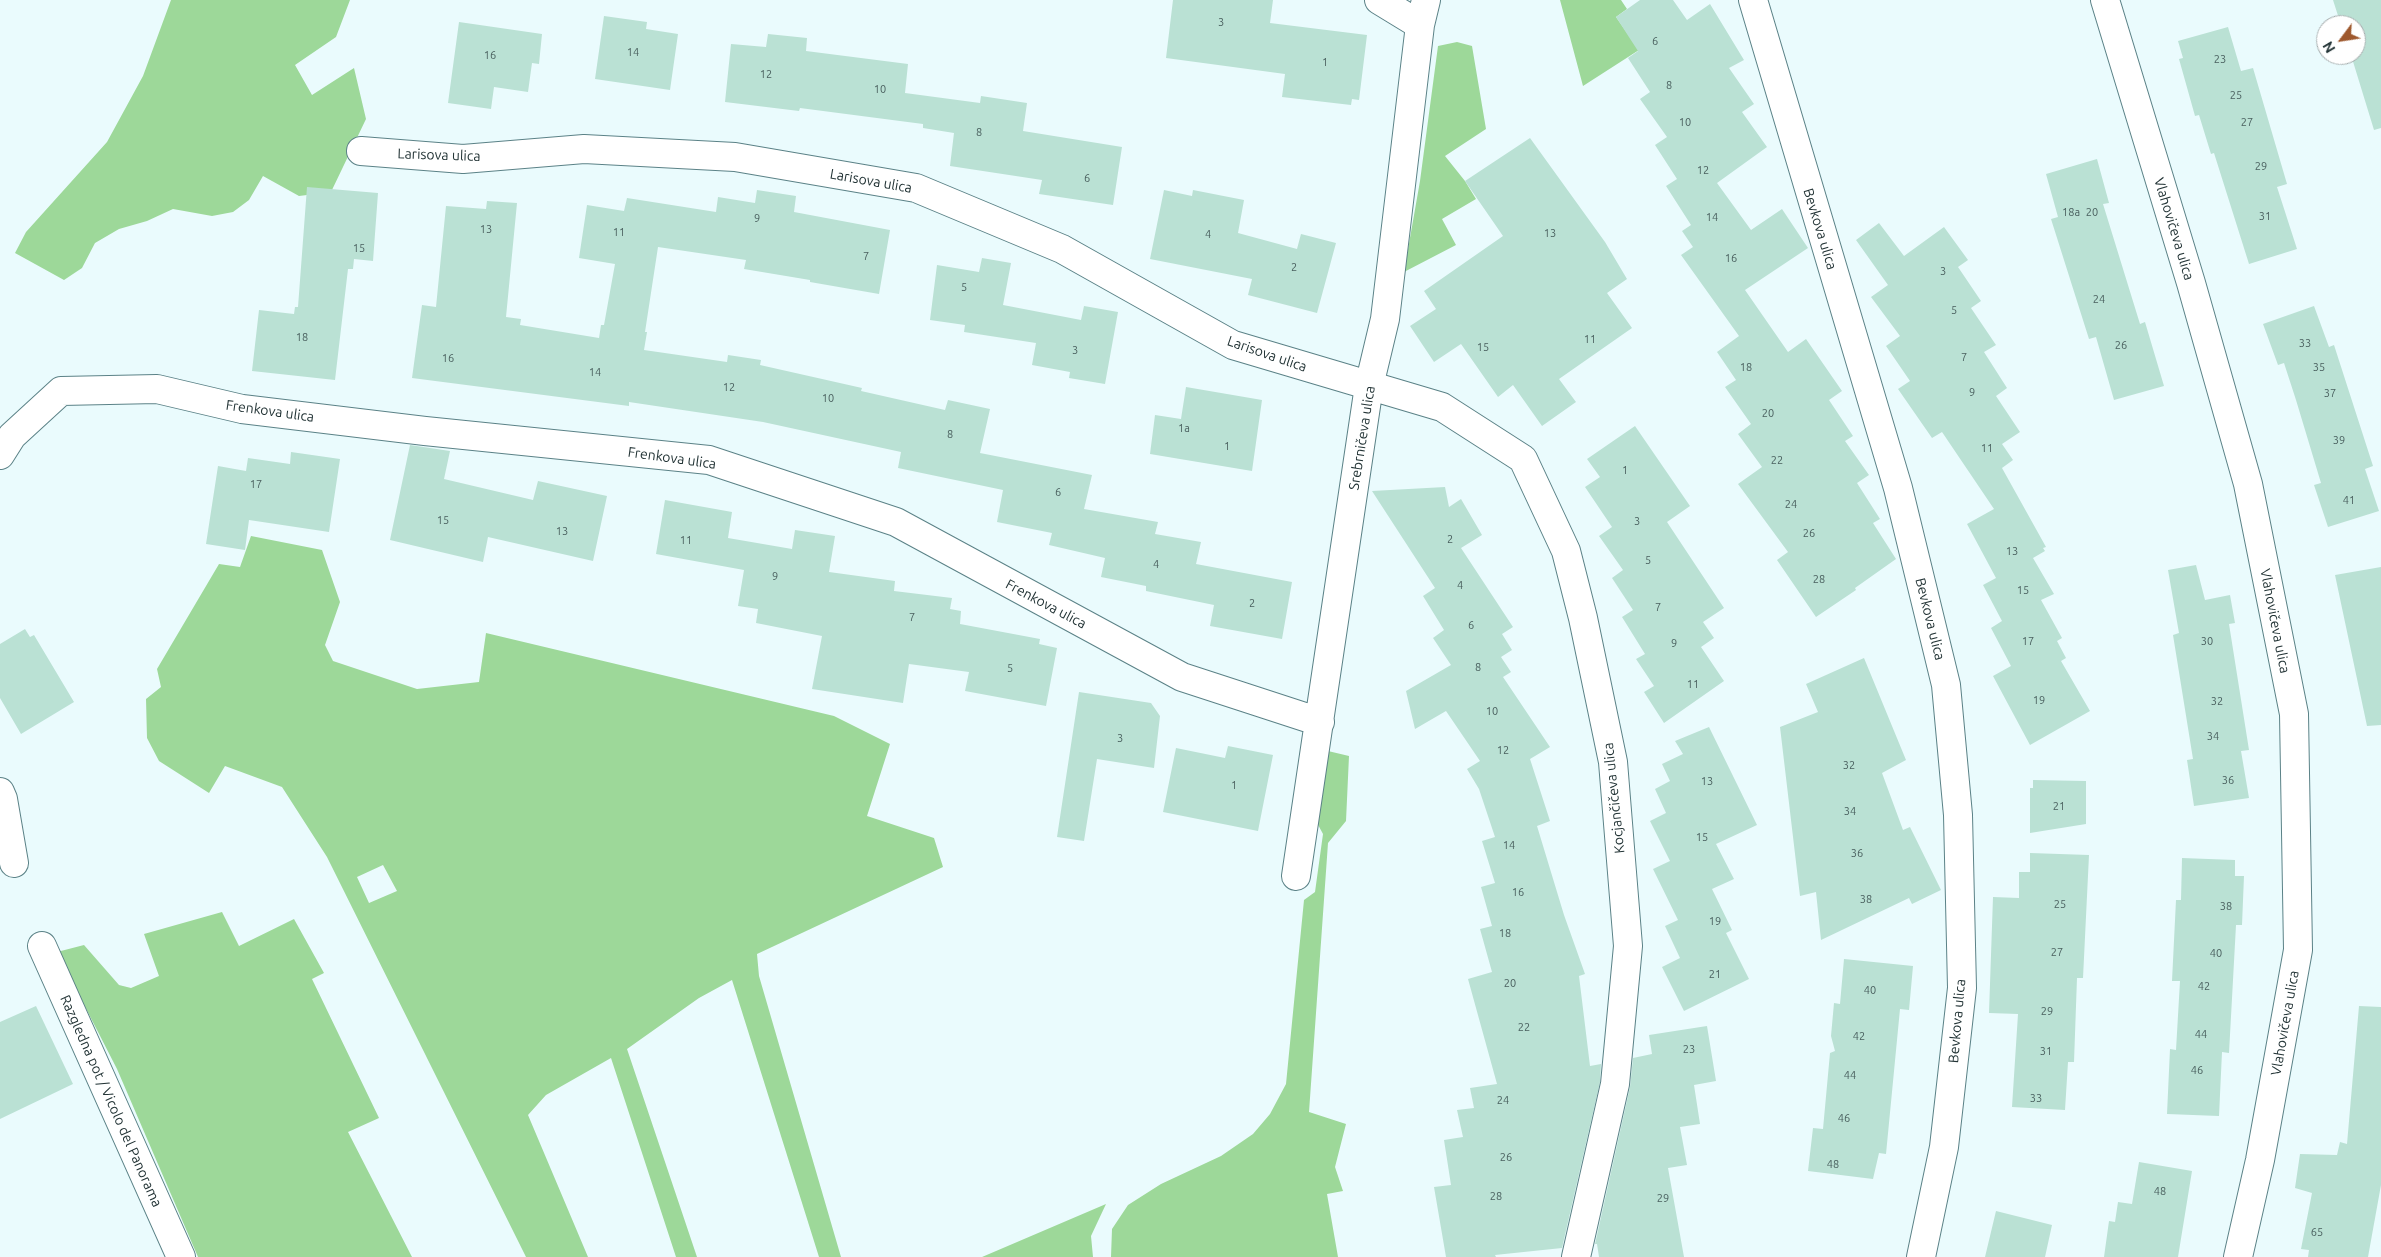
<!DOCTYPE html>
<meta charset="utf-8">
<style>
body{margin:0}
#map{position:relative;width:2381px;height:1257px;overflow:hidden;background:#eafbfd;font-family:Ubuntu,sans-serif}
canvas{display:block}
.north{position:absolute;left:2316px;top:15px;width:50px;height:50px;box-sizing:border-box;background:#fff;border:1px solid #a7aeaf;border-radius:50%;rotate:239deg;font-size:14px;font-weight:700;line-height:20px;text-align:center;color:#233436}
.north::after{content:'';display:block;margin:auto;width:18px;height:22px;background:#9e582d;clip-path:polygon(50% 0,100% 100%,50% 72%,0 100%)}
</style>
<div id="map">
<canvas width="2381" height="1257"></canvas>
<div class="north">N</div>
</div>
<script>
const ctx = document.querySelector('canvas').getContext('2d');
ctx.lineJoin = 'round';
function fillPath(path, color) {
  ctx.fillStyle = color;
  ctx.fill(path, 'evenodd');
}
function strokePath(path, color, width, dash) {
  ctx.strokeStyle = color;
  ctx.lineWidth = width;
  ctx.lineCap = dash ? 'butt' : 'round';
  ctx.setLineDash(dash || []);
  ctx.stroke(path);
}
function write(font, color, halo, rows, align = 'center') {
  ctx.font = font + ' Ubuntu,sans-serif';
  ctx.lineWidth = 4.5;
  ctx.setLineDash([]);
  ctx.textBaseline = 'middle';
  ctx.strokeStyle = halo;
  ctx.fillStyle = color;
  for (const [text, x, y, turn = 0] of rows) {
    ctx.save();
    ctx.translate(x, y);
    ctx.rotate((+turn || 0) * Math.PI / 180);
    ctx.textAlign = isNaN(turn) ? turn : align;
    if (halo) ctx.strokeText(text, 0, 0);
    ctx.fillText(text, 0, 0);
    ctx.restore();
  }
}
const green = new Path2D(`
 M 171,0 L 350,0 L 336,37 L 295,65 L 312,95 L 354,68 L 366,119 L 331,192 L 299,196 L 263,176 L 249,200 L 233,212 L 212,216 L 173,209 L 147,221 L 119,229 L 95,243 L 82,268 L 64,280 L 15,253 L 26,232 L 107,142 L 143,76 Z
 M 1560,0 L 1621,0 L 1627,9 L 1616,17 L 1639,50 L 1583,86 Z
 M 1457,42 L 1472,46 L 1486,129 L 1445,156 L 1465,181 L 1476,199 L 1442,219 L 1456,245 L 1404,272 L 1420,181 L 1438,46 Z
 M 251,536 L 322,550 L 340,602 L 325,645 L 333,661 L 417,689 L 479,682 L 486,633 L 834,716 L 890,744 L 867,816 L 934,838 L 943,867 L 757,954 L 759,976 L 841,1257 L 819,1257 L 732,980 L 699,998 L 627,1049 L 697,1257 L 676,1257 L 611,1058 L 546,1095 L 528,1115 L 588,1257 L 526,1257 L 327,857 L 282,787 L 225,766 L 209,793 L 159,761 L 147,738 L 146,699 L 161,687 L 157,669 L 219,564 L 240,567 ZM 383,865 L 397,891 L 369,903 L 357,877 Z
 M 1328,751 L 1349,756 L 1346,821 L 1328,843 L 1309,1112 L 1346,1124 L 1335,1167 L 1343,1191 L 1327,1194 L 1338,1257 L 1111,1257 L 1112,1229 L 1128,1205 L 1161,1184 L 1221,1156 L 1253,1134 L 1270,1114 L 1286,1084 L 1304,900 L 1315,892 L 1323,834 L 1316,821 Z
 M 222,912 L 239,946 L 294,919 L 324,973 L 312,979 L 379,1118 L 348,1132 L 412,1257 L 198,1257 L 117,1069 L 57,952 L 84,945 L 119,985 L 131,988 L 159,976 L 144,934 Z
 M 1106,1204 L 1091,1236 L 1093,1257 L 982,1257 Z`);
const building = new Path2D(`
 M 1173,0 L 1273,0 L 1270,23 L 1367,35 L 1359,100 L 1352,99 L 1351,105 L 1282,97 L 1285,74 L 1166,58 Z
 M 1640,0 L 1673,0 L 1687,20 L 1710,4 L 1744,60 L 1729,68 L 1754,104 L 1742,112 L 1767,147 L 1717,183 L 1751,230 L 1782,209 L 1808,248 L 1745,290 L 1788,352 L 1806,339 L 1842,391 L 1829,400 L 1853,436 L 1845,441 L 1869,475 L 1857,483 L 1880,519 L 1873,523 L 1896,559 L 1855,588 L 1856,590 L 1816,617 L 1777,560 L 1788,552 L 1738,484 L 1762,467 L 1738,434 L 1751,424 L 1725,387 L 1736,380 L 1717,352 L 1739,336 L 1681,255 L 1693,247 L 1682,231 L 1691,225 L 1666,186 L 1677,179 L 1655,145 L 1667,137 L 1640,99 L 1650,92 L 1628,58 L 1638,51 L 1616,17 Z
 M 2333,0 L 2381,0 L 2381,128 L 2374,130 L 2351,55 L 2356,55 L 2356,25 L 2341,25 Z
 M 604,16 L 647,22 L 646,29 L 678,34 L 670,90 L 595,79 Z
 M 459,22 L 542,34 L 539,64 L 532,63 L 528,92 L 494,87 L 491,109 L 448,103 Z
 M 2228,27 L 2241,71 L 2253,68 L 2287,184 L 2277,187 L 2297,249 L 2249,264 L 2214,153 L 2211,154 L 2199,115 L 2195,116 L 2179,59 L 2183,58 L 2178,41 Z
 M 768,34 L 807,38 L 806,51 L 908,64 L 905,93 L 980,103 L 981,96 L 1027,103 L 1023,131 L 1122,147 L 1113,205 L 1039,194 L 1042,180 L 950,166 L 954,133 L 923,128 L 923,124 L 800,108 L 799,111 L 725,102 L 731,44 L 766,47 Z
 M 1530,138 L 1605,242 L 1627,279 L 1607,293 L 1632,328 L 1559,379 L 1576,402 L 1542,426 L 1513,385 L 1498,397 L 1461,344 L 1434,362 L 1410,326 L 1436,309 L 1424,291 L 1503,236 L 1465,181 Z
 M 2097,159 L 2109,203 L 2103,204 L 2140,324 L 2145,322 L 2164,386 L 2114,400 L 2096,337 L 2089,339 L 2051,219 L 2058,217 L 2046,174 Z
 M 307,187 L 378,193 L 373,261 L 354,259 L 353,269 L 348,269 L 335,380 L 252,371 L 259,310 L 294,314 L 295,307 L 298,307 Z
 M 757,190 L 796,196 L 794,212 L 890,230 L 879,294 L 810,282 L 810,280 L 744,269 L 746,260 L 658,247 L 645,332 L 647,332 L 644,350 L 727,362 L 728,355 L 761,360 L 760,365 L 862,388 L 861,391 L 945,410 L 948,400 L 990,409 L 980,453 L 1092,475 L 1084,509 L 1158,522 L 1155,534 L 1201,542 L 1196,564 L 1292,582 L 1282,639 L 1210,626 L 1214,605 L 1146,591 L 1146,586 L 1101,577 L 1105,558 L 1049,545 L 1052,533 L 997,522 L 1003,490 L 898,468 L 901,452 L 763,422 L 629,402 L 629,406 L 412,378 L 422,305 L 436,307 L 446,206 L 486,209 L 487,201 L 517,203 L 506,317 L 521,319 L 520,325 L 599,338 L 601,325 L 604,325 L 615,264 L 579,258 L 587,205 L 624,211 L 627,198 L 716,212 L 718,197 L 755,203 Z
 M 1164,190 L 1192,196 L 1193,190 L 1244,200 L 1238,233 L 1297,249 L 1301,234 L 1336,243 L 1317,313 L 1248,295 L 1252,279 L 1150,259 Z
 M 1879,223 L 1904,256 L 1944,227 L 1968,260 L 1958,267 L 1981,301 L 1971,308 L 1996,345 L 1984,352 L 2007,388 L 1996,396 L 2020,432 L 2002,444 L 2013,460 L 2002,468 L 2046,547 L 2043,548 L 2045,551 L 2033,558 L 2054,594 L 2041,600 L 2062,638 L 2057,641 L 2066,658 L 2061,661 L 2090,711 L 2030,745 L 1993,676 L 2011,666 L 1991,628 L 2002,621 L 1983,585 L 1996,578 L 1967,524 L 1994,509 L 1942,432 L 1932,438 L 1898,389 L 1910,381 L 1886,346 L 1900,336 L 1871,297 L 1888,285 L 1856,240 Z
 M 982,258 L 1011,263 L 1003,305 L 1081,320 L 1084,306 L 1118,312 L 1105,384 L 1069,378 L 1070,372 L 1032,365 L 1036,343 L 964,332 L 965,325 L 930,320 L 937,265 L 979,272 Z
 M 2314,306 L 2329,347 L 2334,345 L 2373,466 L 2365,469 L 2379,511 L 2328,527 L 2314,485 L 2321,483 L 2296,400 L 2284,363 L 2278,365 L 2263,324 Z
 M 1186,387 L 1262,400 L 1252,471 L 1150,454 L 1155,415 L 1181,419 Z
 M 1635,426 L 1690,506 L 1667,522 L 1724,608 L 1703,622 L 1714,638 L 1701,647 L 1724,681 L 1664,723 L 1644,692 L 1654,686 L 1636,659 L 1645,654 L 1622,617 L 1633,610 L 1612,578 L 1623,570 L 1599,536 L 1612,527 L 1585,487 L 1600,477 L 1587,459 Z
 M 410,445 L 450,451 L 444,479 L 533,500 L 538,481 L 607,496 L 593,561 L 488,537 L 483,562 L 390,540 Z
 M 291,452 L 340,459 L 329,532 L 249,520 L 245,550 L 206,544 L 218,466 L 246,471 L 248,458 L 290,464 Z
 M 1445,487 L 1449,507 L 1461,499 L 1482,535 L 1461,548 L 1513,627 L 1502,634 L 1512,650 L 1501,657 L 1511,672 L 1503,677 L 1550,747 L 1530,759 L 1550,821 L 1537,826 L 1564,915 L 1585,974 L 1579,976 L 1590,1066 L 1601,1064 L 1600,1082 L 1562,1248 L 1495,1255 L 1496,1257 L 1446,1257 L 1434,1187 L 1451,1185 L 1444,1140 L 1463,1137 L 1457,1110 L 1474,1108 L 1470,1088 L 1497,1084 L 1468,979 L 1492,972 L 1480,929 L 1492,926 L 1481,887 L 1495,883 L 1482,841 L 1495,837 L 1479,789 L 1467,769 L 1480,761 L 1446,711 L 1415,729 L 1406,691 L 1451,665 L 1433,638 L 1444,630 L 1423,596 L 1435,588 L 1372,491 Z
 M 665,500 L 732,512 L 728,538 L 792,549 L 795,530 L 835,536 L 829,572 L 895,581 L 894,591 L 952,598 L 950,609 L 961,611 L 960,624 L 1040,639 L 1039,644 L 1057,648 L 1046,706 L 965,691 L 969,672 L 909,664 L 903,703 L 812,689 L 822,636 L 756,623 L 758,609 L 738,606 L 744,570 L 656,554 Z
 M 2196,565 L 2205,600 L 2230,595 L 2235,623 L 2229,624 L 2249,750 L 2241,751 L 2249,798 L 2194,806 L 2187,760 L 2193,759 L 2173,635 L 2179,633 L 2168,570 Z
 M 2381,567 L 2381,725 L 2367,726 L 2335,575 Z
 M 25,629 L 30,637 L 34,635 L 74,702 L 21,734 L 0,698 L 0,644 Z
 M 1864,658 L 1906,760 L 1882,773 L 1903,830 L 1910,827 L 1941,890 L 1912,904 L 1909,898 L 1821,940 L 1816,892 L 1800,896 L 1780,727 L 1818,712 L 1806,684 Z
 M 1079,692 L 1151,703 L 1160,716 L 1154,768 L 1097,759 L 1084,841 L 1057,837 Z
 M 1709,727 L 1757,825 L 1716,844 L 1734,879 L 1712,889 L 1732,930 L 1726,933 L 1749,979 L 1684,1011 L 1662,967 L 1680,958 L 1665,926 L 1678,920 L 1653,869 L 1670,861 L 1650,821 L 1666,813 L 1655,789 L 1670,781 L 1662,764 L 1683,754 L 1675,741 Z
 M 1228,746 L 1273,755 L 1258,831 L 1163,812 L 1176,748 L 1225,758 Z
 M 2033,780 L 2086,781 L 2086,824 L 2030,833 L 2030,788 L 2033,788 Z
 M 2030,853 L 2089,855 L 2083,978 L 2077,978 L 2074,1062 L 2068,1062 L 2065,1110 L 2012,1107 L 2018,1014 L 1989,1013 L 1993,897 L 2019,898 L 2019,872 L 2030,872 Z
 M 2182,858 L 2235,860 L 2235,876 L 2244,876 L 2242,925 L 2236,925 L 2229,1053 L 2222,1052 L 2219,1116 L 2167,1114 L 2170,1049 L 2176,1050 L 2180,981 L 2172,981 L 2176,900 L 2181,900 Z
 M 1844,959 L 1913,966 L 1909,1010 L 1900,1009 L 1886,1154 L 1879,1153 L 1873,1179 L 1808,1171 L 1813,1128 L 1823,1129 L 1830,1053 L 1835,1051 L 1831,1036 L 1834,1003 L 1840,1004 Z
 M 36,1006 L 73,1084 L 0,1119 L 0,1022 Z
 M 2359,1006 L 2381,1007 L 2381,1185 L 2368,1257 L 2308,1257 L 2309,1250 L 2301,1249 L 2312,1193 L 2295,1188 L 2300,1154 L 2337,1155 L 2340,1142 L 2347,1144 Z
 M 1707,1026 L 1716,1081 L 1694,1085 L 1700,1124 L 1680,1127 L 1687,1165 L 1668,1168 L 1684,1257 L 1599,1257 L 1597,1244 L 1595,1244 L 1630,1087 L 1633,1058 L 1652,1054 L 1649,1035 Z
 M 2139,1162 L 2192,1171 L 2178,1257 L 2104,1257 L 2109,1221 L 2115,1222 L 2118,1202 L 2132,1204 Z
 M 1996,1211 L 2052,1225 L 2045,1257 L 1985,1257 Z`);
const street = new Path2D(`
 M 1379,0 L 1420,25
 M 1753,0 L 1898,488 L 1946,685 L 1958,815 L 1962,988 L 1944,1147 L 1921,1257
 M 2105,0 L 2191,283 L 2248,484 L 2294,714 L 2298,950 L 2260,1160 L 2238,1257
 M 361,151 L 463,159 L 584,149 L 735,157 L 916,188 L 1062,249 L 1233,345 L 1442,407 L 1523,459 L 1566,551 L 1583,618 L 1613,762 L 1628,946 L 1615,1084 L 1576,1257
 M 0,455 L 12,436 L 61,391 L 157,389 L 242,409 L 425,431 L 709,460 L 896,522 L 1182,677 L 1320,722
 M 0,792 L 3,799 L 14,863
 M 1296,876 L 1369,386 L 1385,319 L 1420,25 L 1426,0
 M 42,946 L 181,1257`);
const numberNames = [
 ["3",1221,22],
 ["6",1655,41],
 ["14",633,52],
 ["16",490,55],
 ["23",2220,59],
 ["1",1325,62],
 ["12",766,74],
 ["8",1669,85],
 ["10",880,89],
 ["25",2236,95],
 ["10",1685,122],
 ["27",2247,122],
 ["8",979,132],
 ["29",2261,166],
 ["12",1703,170],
 ["6",1087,178],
 ["18a",2071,212],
 ["20",2092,212],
 ["31",2265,216],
 ["14",1712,217],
 ["9",757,218],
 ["13",486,229],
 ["11",619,232],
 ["13",1550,233],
 ["4",1208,234],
 ["15",359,248],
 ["7",866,256],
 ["16",1731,258],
 ["2",1294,267],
 ["3",1943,271],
 ["5",964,287],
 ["24",2099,299],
 ["5",1954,310],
 ["18",302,337],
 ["11",1590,339],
 ["33",2305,343],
 ["26",2121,345],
 ["15",1483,347],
 ["3",1075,350],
 ["7",1964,357],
 ["16",448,358],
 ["18",1746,367],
 ["35",2319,367],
 ["14",595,372],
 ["12",729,387],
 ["9",1972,392],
 ["37",2330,393],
 ["10",828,398],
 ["20",1768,413],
 ["1a",1184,428],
 ["8",950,434],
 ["39",2339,440],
 ["1",1227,446],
 ["11",1987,448],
 ["22",1777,460],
 ["1",1625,470],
 ["17",256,484],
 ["6",1058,492],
 ["41",2349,500],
 ["24",1791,504],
 ["15",443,520],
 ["3",1637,521],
 ["13",562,531],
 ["26",1809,533],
 ["2",1450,539],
 ["11",686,540],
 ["13",2012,551],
 ["5",1648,560],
 ["4",1156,564],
 ["9",775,576],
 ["28",1819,579],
 ["4",1460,585],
 ["15",2023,590],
 ["2",1252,603],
 ["7",1658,607],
 ["7",912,617],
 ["6",1471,625],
 ["17",2028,641],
 ["30",2207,641],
 ["9",1674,643],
 ["8",1478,667],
 ["5",1010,668],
 ["11",1693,684],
 ["19",2039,700],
 ["32",2217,701],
 ["10",1492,711],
 ["34",2213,736],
 ["3",1120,738],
 ["12",1503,750],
 ["32",1849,765],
 ["36",2228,780],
 ["13",1707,781],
 ["1",1234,785],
 ["21",2059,806],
 ["34",1850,811],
 ["15",1702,837],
 ["14",1509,845],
 ["36",1857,853],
 ["16",1518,892],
 ["38",1866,899],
 ["25",2060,904],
 ["38",2226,906],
 ["19",1715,921],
 ["18",1505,933],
 ["27",2057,952],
 ["40",2216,953],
 ["21",1715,974],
 ["20",1510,983],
 ["42",2204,986],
 ["40",1870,990],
 ["29",2047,1011],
 ["22",1524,1027],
 ["44",2201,1034],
 ["42",1859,1036],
 ["23",1689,1049],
 ["31",2046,1051],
 ["46",2197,1070],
 ["44",1850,1075],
 ["33",2036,1098],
 ["24",1503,1100],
 ["46",1844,1118],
 ["26",1506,1157],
 ["48",1833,1164],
 ["48",2160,1191],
 ["28",1496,1196],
 ["29",1663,1198],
 ["65",2317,1232]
];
const streetNames = [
 ["Larisova ulica",439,155,2],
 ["Larisova ulica",871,181,10],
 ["Bevkova ulica",1820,229,73],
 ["Vlahovičeva ulica",2174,229,73],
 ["Larisova ulica",1267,354,19],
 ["Frenkova ulica",270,411,8],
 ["Srebrničeva ulica",1362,438,-81],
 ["Frenkova ulica",672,458,8],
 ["Frenkova ulica",1046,604,28],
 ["Bevkova ulica",1930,619,76],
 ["Vlahovičeva ulica",2275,621,79],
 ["Kocjančičeva ulica",1614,798,-96],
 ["Bevkova ulica",1957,1021,-85],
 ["Vlahovičeva ulica",2285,1023,-80],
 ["Razgledna pot / Vicolo del Panorama",111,1101,66]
];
fillPath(green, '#9dd899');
fillPath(building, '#bae1d4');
strokePath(street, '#5b8287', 30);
strokePath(street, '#fff', 28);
write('11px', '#495f5e', null, numberNames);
write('14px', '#233436', '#fff', streetNames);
</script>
